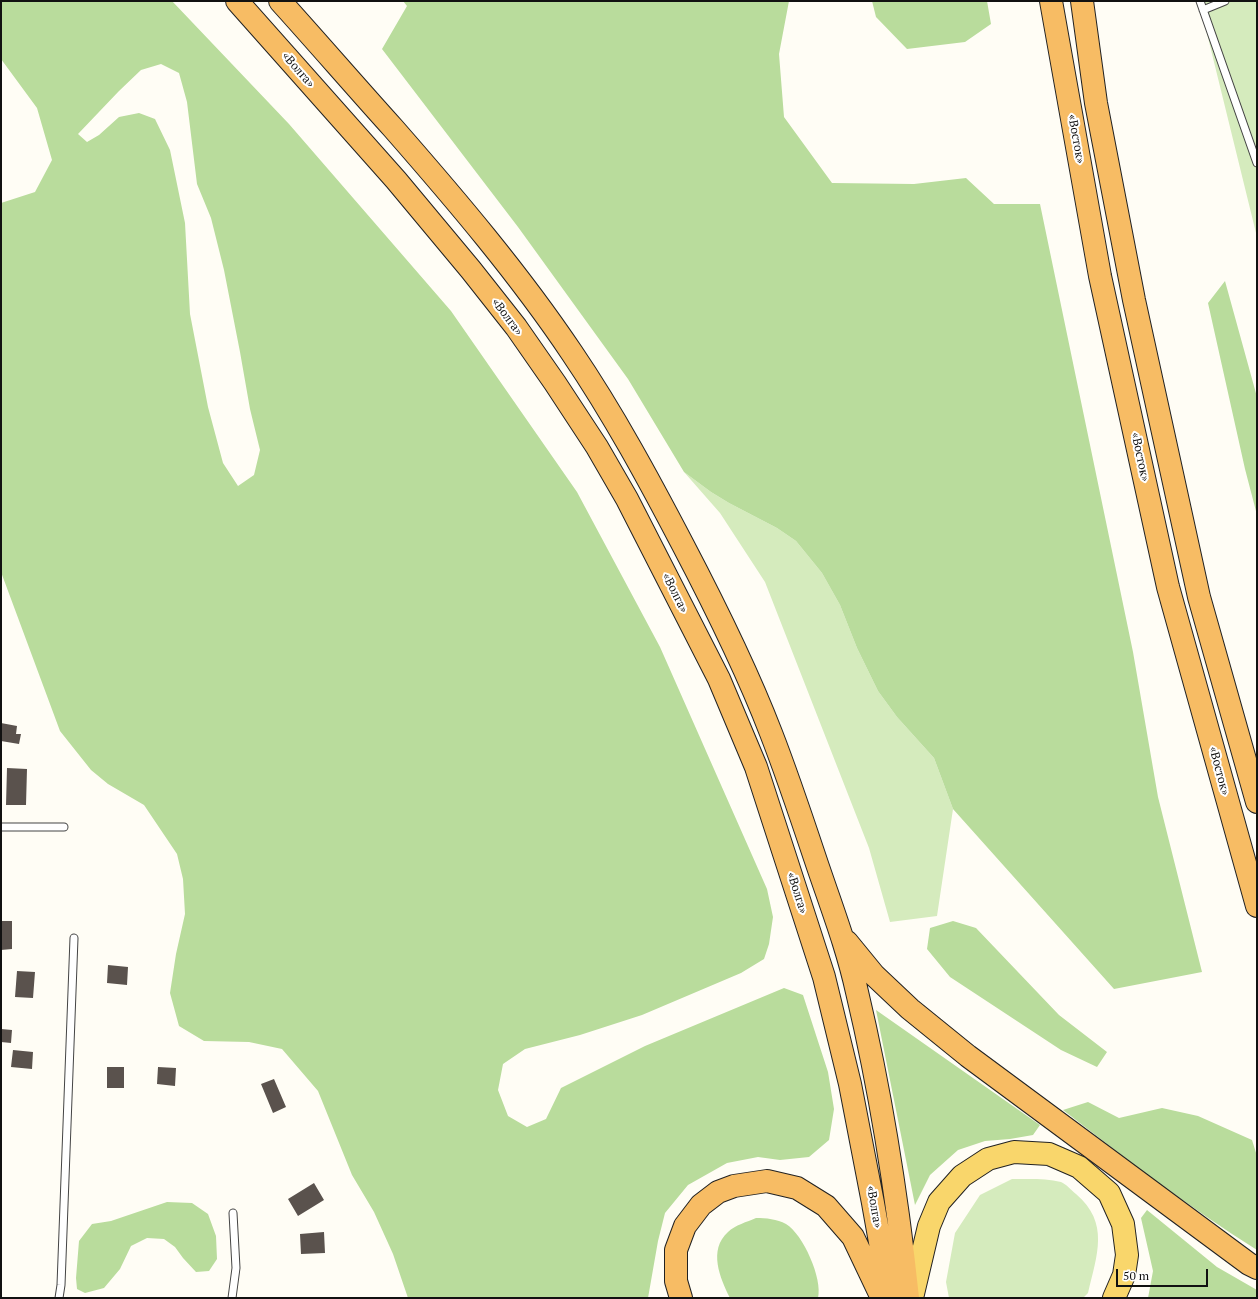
<!DOCTYPE html>
<meta charset="utf-8">
<style>
body{margin:0}
#map{position:relative;width:1258px;height:1299px;overflow:hidden;background:#fffdf5;font-family:"PT Serif",serif}
canvas{display:block}
.frame{position:absolute;inset:0;border:2px solid #111;pointer-events:none}
.scale{position:absolute;left:1116px;top:1269px;width:92px;height:18px;box-sizing:border-box;border:2px solid #111;border-top:0;padding-left:5px;font-size:12px;line-height:14px;white-space:nowrap;color:#111;-webkit-text-stroke:3px #fff;paint-order:stroke}
</style>
<div id="map">
<canvas width="1258" height="1299"></canvas>
<div class="frame"></div>
<div class="scale">50 m</div>
</div>
<script>
const ctx = document.querySelector('canvas').getContext('2d');
ctx.lineJoin = 'round';
function fillPath(path, color) {
  ctx.fillStyle = color;
  ctx.fill(path, 'evenodd');
}
function strokePath(path, color, width, dash) {
  ctx.strokeStyle = color;
  ctx.lineWidth = width;
  ctx.lineCap = dash ? 'butt' : 'round';
  ctx.setLineDash(dash || []);
  ctx.stroke(path);
}
function write(font, color, halo, rows, align = 'center') {
  ctx.font = font + ' "PT Serif",serif';
  ctx.lineWidth = 4;
  ctx.setLineDash([]);
  ctx.textBaseline = 'middle';
  ctx.strokeStyle = halo;
  ctx.fillStyle = color;
  for (const [text, x, y, turn = 0] of rows) {
    ctx.save();
    ctx.translate(x, y);
    ctx.rotate((+turn || 0) * Math.PI / 180);
    ctx.textAlign = isNaN(turn) ? turn : align;
    if (halo) ctx.strokeText(text, 0, 0);
    ctx.fillText(text, 0, 0);
    ctx.restore();
  }
}
const green = new Path2D(`
 M 1199,1 L 1257,1 L 1257,237 Z
 M 684,472 L 711,492 L 729,503 L 777,528 L 796,541 L 822,573 L 840,605 L 857,648 L 878,691 L 897,717 L 934,758 L 953,809 L 937,916 L 890,922 L 869,848 L 765,582 L 720,513 Z
 M 1012,1179 C 1028,1179 1046,1178 1061,1182 C 1066,1184 1071,1190 1076,1194 C 1110,1223 1097,1255 1088,1293 L 1083,1298 L 949,1298 L 946,1282 L 955,1233 L 980,1195 Z`);
const forest = new Path2D(`
 M 1,1 L 172,1 L 289,124 L 451,311 L 577,492 L 660,647 L 767,889 L 773,917 L 769,944 L 764,959 L 741,973 L 642,1015 L 580,1035 L 525,1049 L 503,1064 L 498,1090 L 508,1116 L 527,1127 L 546,1119 L 561,1088 L 645,1046 L 784,988 L 803,995 L 828,1072 L 834,1109 L 829,1140 L 809,1157 L 780,1160 L 758,1157 L 727,1163 L 688,1185 L 665,1213 L 658,1241 L 648,1298 L 408,1298 L 393,1254 L 374,1212 L 352,1175 L 318,1091 L 282,1049 L 249,1042 L 204,1041 L 179,1026 L 170,993 L 176,954 L 185,914 L 183,879 L 177,854 L 144,805 L 108,784 L 91,770 L 60,731 L 1,572 L 1,203 L 35,192 L 52,160 L 37,108 L 1,59 ZM 161,64 L 179,73 L 187,102 L 197,184 L 211,218 L 224,270 L 240,352 L 250,409 L 260,450 L 254,475 L 238,486 L 223,463 L 208,407 L 190,314 L 185,223 L 170,150 L 155,119 L 139,113 L 119,117 L 99,135 L 87,142 L 78,134 L 119,91 L 141,70 Z
 M 403,1 L 789,1 L 779,54 L 784,117 L 832,183 L 914,184 L 966,178 L 994,204 L 1040,204 L 1133,652 L 1158,797 L 1202,972 L 1114,989 L 953,809 L 934,758 L 897,717 L 878,691 L 857,648 L 840,605 L 822,573 L 796,541 L 777,528 L 729,503 L 711,492 L 684,472 L 628,379 L 518,227 L 382,49 L 407,6 Z
 M 872,1 L 987,1 L 991,24 L 965,42 L 907,49 L 876,17 Z
 M 1225,281 L 1257,397 L 1257,515 L 1245,469 L 1208,303 Z
 M 953,921 L 976,928 L 1059,1015 L 1107,1052 L 1097,1067 L 1061,1050 L 950,977 L 927,949 L 930,928 Z
 M 876,1010 L 1040,1125 L 1033,1135 L 1010,1139 L 985,1141 L 958,1150 L 930,1175 L 915,1205 Z
 M 1088,1102 L 1119,1118 L 1162,1108 L 1198,1116 L 1252,1140 L 1257,1156 L 1257,1250 C 1189,1207 1126,1159 1063,1110 Z
 M 167,1202 L 192,1203 L 208,1214 L 216,1236 L 217,1259 L 209,1271 L 196,1272 L 183,1258 L 175,1247 L 164,1239 L 147,1238 L 131,1246 L 120,1269 L 104,1288 L 85,1293 L 77,1289 L 76,1278 L 79,1241 L 92,1224 L 111,1221 Z
 M 1147,1210 L 1217,1267 L 1257,1290 L 1257,1298 L 1148,1298 L 1153,1271 L 1141,1218 Z
 M 756,1218 C 766,1218 777,1219 786,1224 C 803,1234 823,1279 818,1298 L 730,1298 C 720,1278 708,1250 728,1232 C 735,1225 747,1222 756,1218 Z`);
const building = new Path2D(`
 M 1,723 L 17,726 L 16,734 L 21,734 L 19,744 L 1,741 Z
 M 7,768 L 27,769 L 26,805 L 6,805 Z
 M 1,921 L 12,921 L 12,949 L 1,950 Z
 M 108,965 L 128,967 L 127,985 L 107,983 Z
 M 17,971 L 35,972 L 33,998 L 15,997 Z
 M 1,1029 L 12,1030 L 11,1043 L 1,1042 Z
 M 13,1050 L 33,1052 L 32,1069 L 11,1067 Z
 M 107,1067 L 124,1067 L 124,1088 L 107,1088 Z
 M 158,1067 L 176,1068 L 175,1086 L 157,1084 Z
 M 274,1079 L 286,1107 L 273,1113 L 261,1084 Z
 M 314,1183 L 324,1200 L 298,1216 L 288,1199 Z
 M 324,1232 L 325,1253 L 301,1254 L 300,1234 Z`);
const service = new Path2D(`
 M 1200,1 L 1257,163
 M 1203,10 L 1225,1
 M 1,827 L 64,827
 M 59,1298 L 61,1285 L 74,938
 M 232,1298 L 236,1268 L 233,1213`);
const primary = new Path2D(`
 M 912,1298 L 929,1226 L 939,1202 L 962,1176 L 988,1159 L 1014,1152 L 1049,1154 L 1079,1167 L 1109,1193 L 1123,1224 L 1127,1255 L 1124,1275 L 1114,1298`);
const trunk = new Path2D(`
 M 237,1 L 396,180 L 471,270 L 516,327 L 555,383 L 597,447 L 627,499 L 719,679 L 756,767 L 824,977 L 850,1084 L 873,1203 L 890,1298
 M 280,1 C 318,43 355,86 393,128 C 456,200 519,274 572,353 C 614,415 649,480 683,545 C 715,606 746,668 771,733 C 787,774 801,816 815,858 C 830,903 847,946 857,992 C 881,1093 897,1195 908,1298
 M 1051,1 L 1100,276 L 1168,587 L 1257,906
 M 1082,1 L 1096,103 L 1134,300 L 1199,597 L 1257,802
 M 847,942 L 874,975 L 910,1009 L 968,1056 L 1249,1264 L 1257,1268
 M 681,1298 L 676,1281 L 676,1250 L 685,1226 L 701,1205 L 718,1192 L 734,1186 L 767,1181 L 797,1188 L 826,1206 L 853,1237 L 882,1298`);
const streetNames = [
 ["«Волга»",298,70,49],
 ["«Восток»",1076,139,80],
 ["«Волга»",507,317,53],
 ["«Восток»",1140,457,78],
 ["«Волга»",675,593,63],
 ["«Восток»",1219,771,75],
 ["«Волга»",797,893,72],
 ["«Волга»",874,1207,80]
];
fillPath(green, '#d5ebbd');
fillPath(forest, '#b9dc9c');
fillPath(building, '#5a524d');
strokePath(service, '#444', 9);
strokePath(primary, '#222', 24);
strokePath(trunk, '#222', 24);
strokePath(service, '#fff', 7);
strokePath(primary, '#f9d66b', 22);
strokePath(trunk, '#f7bc64', 22);
write('12px', '#111', '#fff', streetNames);
</script>
